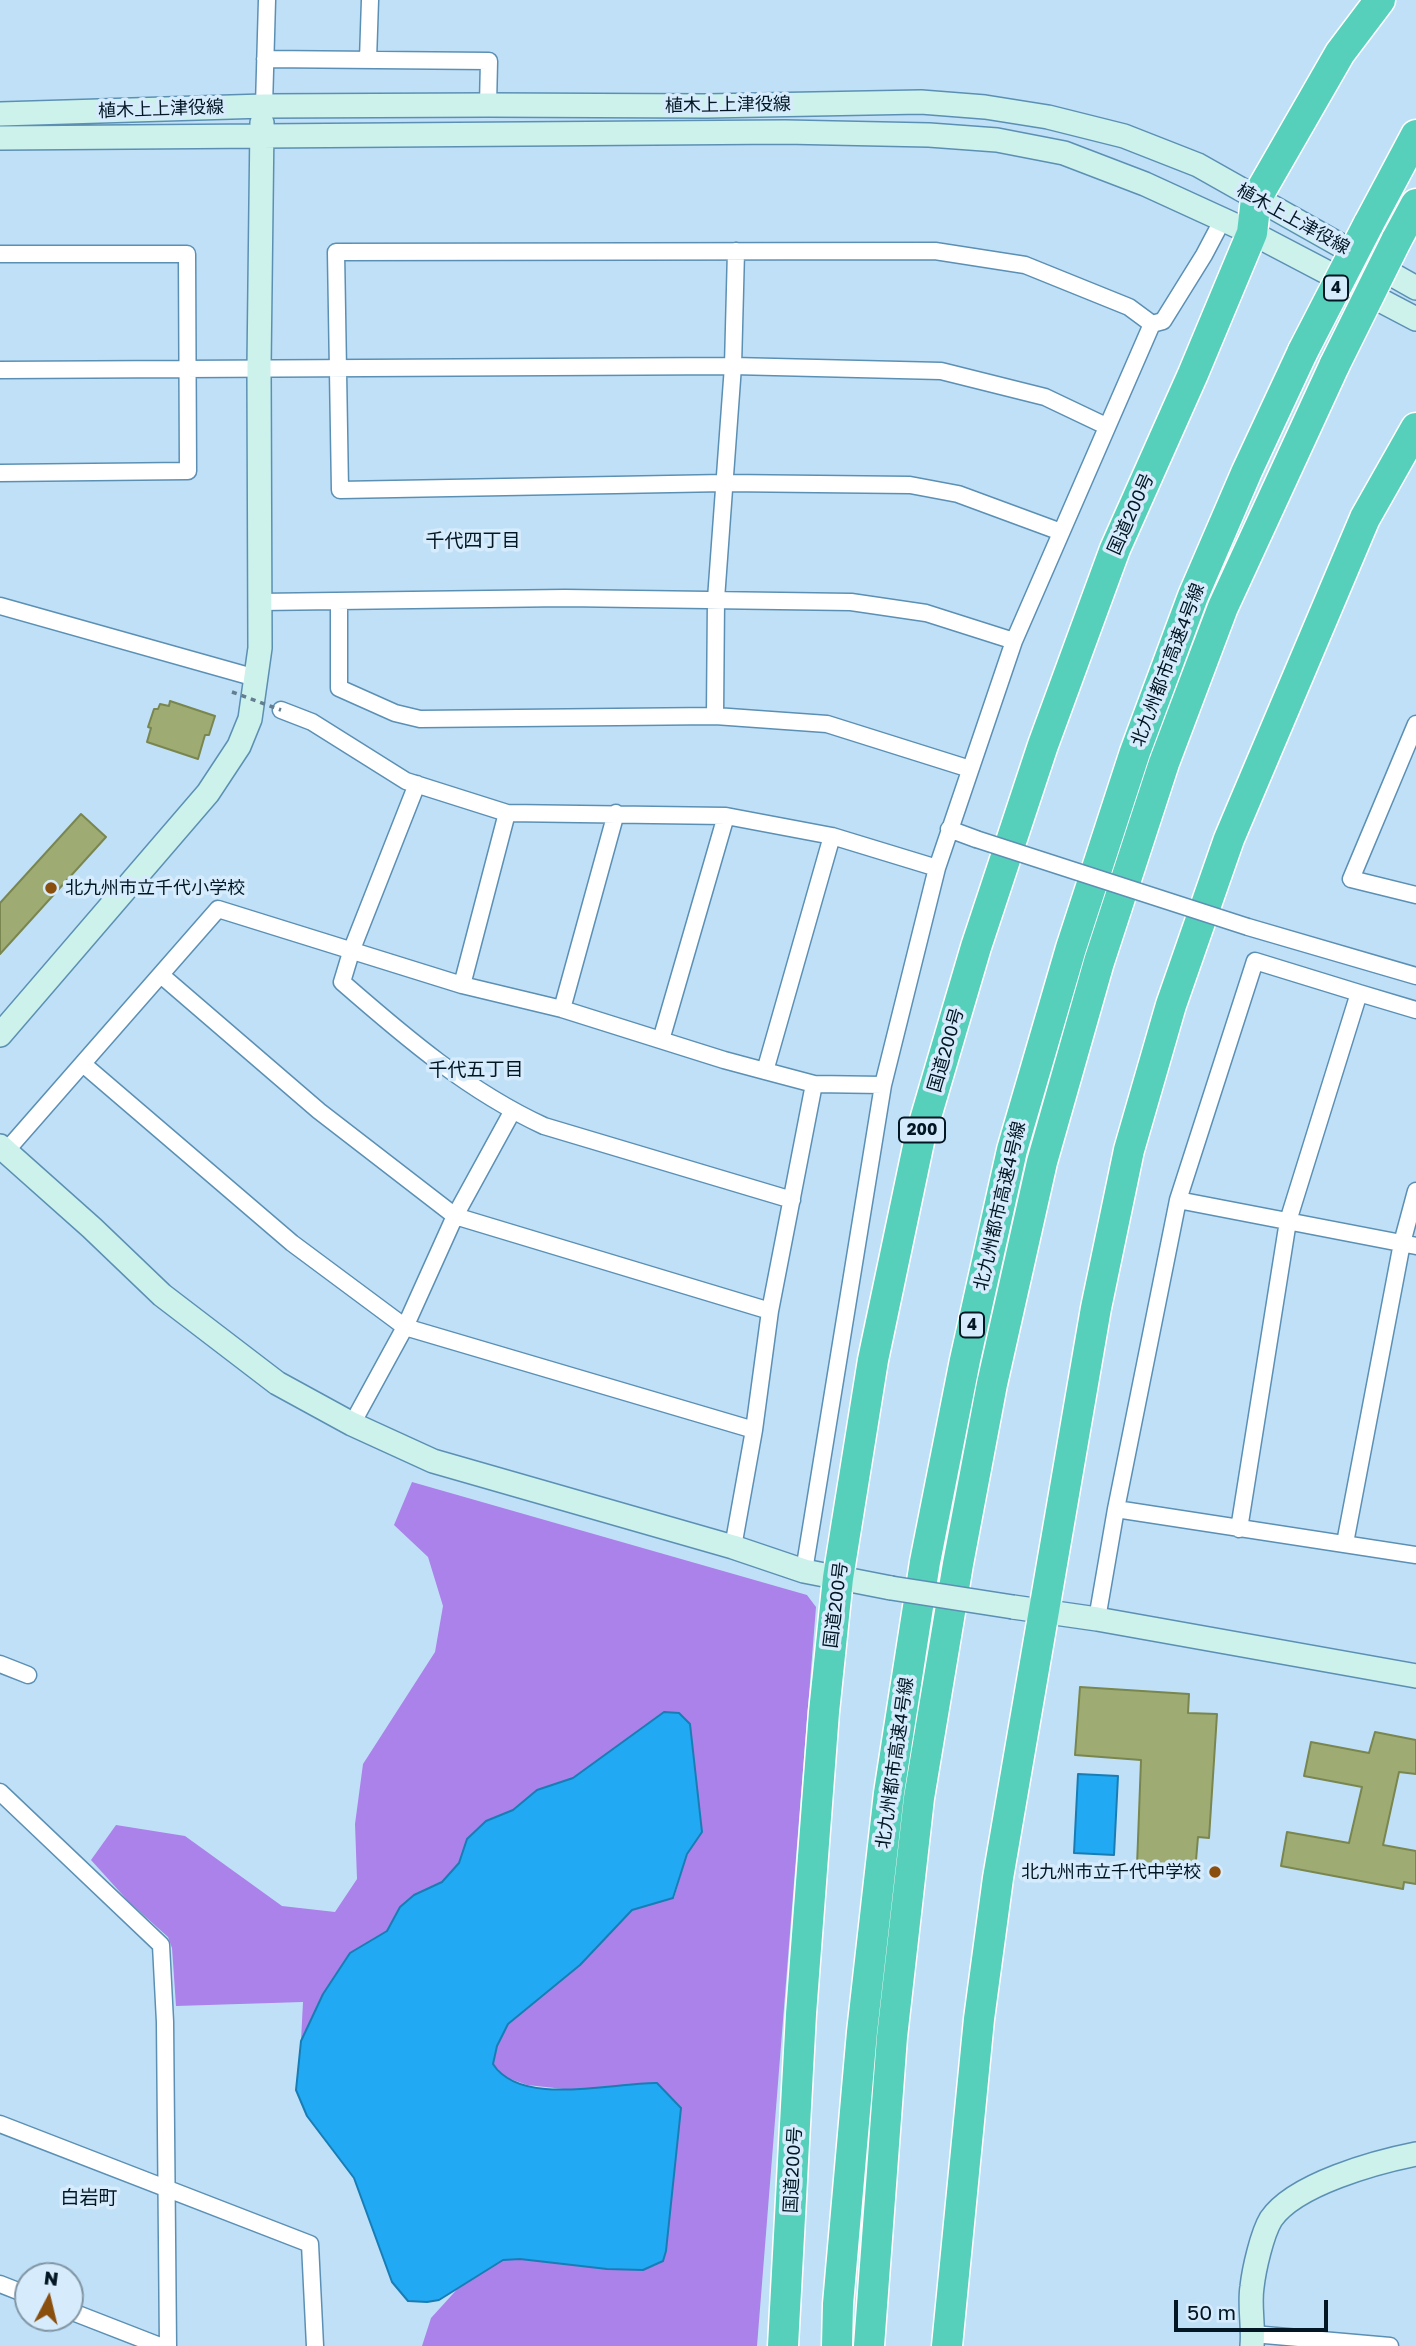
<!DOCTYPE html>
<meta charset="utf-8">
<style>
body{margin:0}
#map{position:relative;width:1416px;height:2346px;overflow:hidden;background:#c0e0f7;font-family:"Golos Text",sans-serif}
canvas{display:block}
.north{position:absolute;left:14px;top:2262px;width:70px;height:70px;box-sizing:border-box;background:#d6ebfb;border:2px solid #8196a5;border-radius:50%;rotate:7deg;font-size:19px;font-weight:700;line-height:28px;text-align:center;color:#021624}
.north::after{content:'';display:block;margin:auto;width:24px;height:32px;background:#8a4e0d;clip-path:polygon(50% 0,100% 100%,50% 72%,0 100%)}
.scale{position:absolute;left:1174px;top:2300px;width:154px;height:32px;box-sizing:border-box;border:4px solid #021624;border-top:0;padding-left:9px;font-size:21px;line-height:24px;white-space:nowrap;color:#021624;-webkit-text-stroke:5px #d6ebfb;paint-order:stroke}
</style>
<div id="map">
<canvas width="1416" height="2346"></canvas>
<div class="north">N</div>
<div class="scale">50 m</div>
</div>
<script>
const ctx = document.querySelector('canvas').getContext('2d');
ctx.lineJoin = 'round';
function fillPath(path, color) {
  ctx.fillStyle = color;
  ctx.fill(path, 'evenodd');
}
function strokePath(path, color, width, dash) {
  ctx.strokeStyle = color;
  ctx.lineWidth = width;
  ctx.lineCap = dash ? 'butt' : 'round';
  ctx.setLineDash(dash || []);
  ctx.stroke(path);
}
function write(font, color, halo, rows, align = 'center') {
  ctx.font = font + ' "Golos Text","Noto Sans JP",sans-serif';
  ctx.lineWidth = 7;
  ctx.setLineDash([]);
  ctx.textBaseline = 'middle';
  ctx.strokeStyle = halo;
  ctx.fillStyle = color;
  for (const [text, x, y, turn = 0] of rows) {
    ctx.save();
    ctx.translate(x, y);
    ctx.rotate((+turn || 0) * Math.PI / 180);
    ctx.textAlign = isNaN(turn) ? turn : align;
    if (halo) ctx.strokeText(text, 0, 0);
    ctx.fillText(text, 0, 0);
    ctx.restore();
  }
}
const forest = new Path2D(`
 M 412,1482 L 807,1595 L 816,1607 L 757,2346 L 422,2346 L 431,2318 L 461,2285 L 503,2260 L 520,2259 L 607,2269 L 643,2270 L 663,2261 L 666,2251 L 681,2108 L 657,2083 L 573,2090 L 527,2085 L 505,2077 L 493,2064 L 497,2046 L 508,2024 L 580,1965 L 632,1910 L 674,1898 L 687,1854 L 702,1832 L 679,1713 L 664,1712 L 573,1778 L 537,1790 L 513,1810 L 486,1821 L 467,1839 L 459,1863 L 442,1882 L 414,1895 L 400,1907 L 387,1931 L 350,1953 L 323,1994 L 301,2041 L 303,2002 L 176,2006 L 172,1948 L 168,1937 L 129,1902 L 91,1860 L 116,1825 L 185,1836 L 282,1906 L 335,1912 L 357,1879 L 355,1824 L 363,1764 L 435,1652 L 443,1606 L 428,1557 L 394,1525 Z`);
const water = new Path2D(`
 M 664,1712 L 679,1713 L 690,1724 L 702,1832 L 687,1854 L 673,1898 L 632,1910 L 580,1965 L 508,2024 L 497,2046 L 493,2064 C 521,2108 614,2082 657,2083 L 681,2108 L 666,2251 L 663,2261 L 643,2270 L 607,2269 L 520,2259 L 503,2260 L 439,2300 L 427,2302 L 408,2301 L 392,2282 L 354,2178 L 307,2116 L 296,2090 L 301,2041 L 323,1994 L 350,1953 L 387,1931 L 400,1907 L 414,1895 L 442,1882 L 459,1863 L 467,1839 L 486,1821 L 513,1810 L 537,1790 L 573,1778 Z
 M 1078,1774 L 1118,1776 L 1114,1855 L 1074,1853 Z`);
const building = new Path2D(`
 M 170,701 L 215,716 L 209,735 L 205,735 L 198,759 L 147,742 L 151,728 L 148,727 L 154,709 L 158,709 L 160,704 L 169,706 Z
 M 81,814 L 106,837 L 0,954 L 0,903 Z
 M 1080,1687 L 1189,1694 L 1188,1713 L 1217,1714 L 1209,1838 L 1198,1837 L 1195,1872 L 1137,1866 L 1141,1760 L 1075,1755 Z
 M 1375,1732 L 1416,1740 L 1416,1774 L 1399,1772 L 1383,1845 L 1416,1851 L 1416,1884 L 1404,1882 L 1403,1889 L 1281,1866 L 1287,1832 L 1349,1843 L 1362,1787 L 1304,1776 L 1311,1742 L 1369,1753 Z`);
const street = new Path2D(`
 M 265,59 L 489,61 L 488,105
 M 368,60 L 370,0
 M 264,106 L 267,0
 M 0,254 L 187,254 L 188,471 L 0,473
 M 1152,324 L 1163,321 L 1204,255 L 1223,219
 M 0,370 L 733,366 L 941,371 L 1045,397 L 1106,426
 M 1061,532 L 958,494 L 910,485 L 725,483 L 340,490 L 336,252 L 935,251 L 1025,265 L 1129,307 L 1152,324
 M 339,601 L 339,688 L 395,713 L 420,719 L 715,716 L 827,724 L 970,769
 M 260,602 L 565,598 L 851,602 L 926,613 L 1014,641
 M 0,606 L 256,678
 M 281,710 L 312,722 L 406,781 L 507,813 L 726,816 L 832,836 L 937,868
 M 715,716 L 716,599 L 733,366 L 736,251
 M 1416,724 L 1351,879 L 1416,895
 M 417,784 L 352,949 L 342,982 C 405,1037 468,1091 544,1126 L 792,1200
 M 949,829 L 976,839
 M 1248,927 L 1416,976
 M 161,975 L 319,1111 L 455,1216 L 770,1311
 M 462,985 L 507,813
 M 562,1009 L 616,813
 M 661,1040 L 726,816
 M 83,1064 L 292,1243 L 405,1327 L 754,1430
 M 765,1071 L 832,836
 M 7,1150 L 218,909 L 462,985 L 562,1009 L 724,1060 L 765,1071 L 814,1084 L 883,1085
 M 1178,1200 L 1255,961 L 1359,993
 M 352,1424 L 405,1327 L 455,1216 L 512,1112
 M 1116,1509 L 1416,1555
 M 1239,1529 L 1288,1221 L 1359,993 L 1416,1010
 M 1345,1543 L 1402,1243 L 1416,1191
 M 733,1547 L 754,1430 L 770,1311 L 814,1084
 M 804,1571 L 883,1085 L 937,868 L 1014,641 L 1152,324
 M 1097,1619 L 1116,1509 L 1178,1200 L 1416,1246
 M 0,1664 L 28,1675
 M 0,1792 L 161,1945 L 165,2022 L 168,2346
 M 0,2124 L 310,2244 L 315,2346
 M 0,2284 L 28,2295
 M 70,2311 L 160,2346
 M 1253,2334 L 1390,2346`);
const secondary = new Path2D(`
 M 0,114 L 264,106 L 488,105 L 707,106 L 921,102 L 985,107 L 1048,117 L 1124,136 L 1198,165 L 1416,288
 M 0,138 L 785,132 L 929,135 L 997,140 L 1064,153 L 1145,184 L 1252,233 L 1416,319
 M 0,1035 L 208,793 L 239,746 L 250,719 L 260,648 L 259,367 L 262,123
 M 0,1146 L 92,1228 L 162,1295 L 277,1383 L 352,1424 L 433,1461 L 733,1547 L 804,1571 L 891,1588
 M 1013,1607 L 1097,1619 L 1416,1676
 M 1252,2346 C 1254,2326 1249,2306 1252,2287 C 1254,2269 1262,2234 1271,2219 C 1295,2184 1376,2162 1416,2154`);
const highway = new Path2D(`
 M 1368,225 L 1416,135
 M 1396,241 L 1416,204
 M 783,2346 L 801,2014 L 824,1712 L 838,1578 L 873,1360 L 920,1137 L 976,947 L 1043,745 L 1115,549 L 1193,374 L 1252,233 L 1256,199 L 1340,53 L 1380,0
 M 837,2346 L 838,2304 L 862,2032 L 889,1793 L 925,1562 L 965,1360 L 1012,1150 L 1071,948 L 1135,752 L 1193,596 L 1247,471 L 1303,351
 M 869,2346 L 892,2037 L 919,1798 L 958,1564 L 992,1384 L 1042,1162 L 1099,962 L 1164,763 L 1223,607 L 1335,364
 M 947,2346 L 979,2019 L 998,1878 L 1096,1308 L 1129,1150 L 1171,1005 L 1229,839 L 1365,518 L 1416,428`);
const pathBridge = new Path2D(`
 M 232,692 L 281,710`);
const streetBridge = new Path2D(`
 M 976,839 L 1248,927`);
const secondaryBridge = new Path2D(`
 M 891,1588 L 1013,1607`);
const highwayBridge = new Path2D(`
 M 1303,351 L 1368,225
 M 1335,364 L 1396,241`);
const markers = [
 [51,888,7,"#8a4e0d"],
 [1215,1872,7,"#8a4e0d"]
];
const shields = [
 [1336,288,24],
 [922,1130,46],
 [972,1325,24]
];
const shieldNames = [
 ["4",1336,288],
 ["200",922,1130],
 ["4",972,1325]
];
const streetNames = [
 ["植木上上津役線",728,105,-1],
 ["植木上上津役線",161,109,-2],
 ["植木上上津役線",1293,219,29],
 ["国道200号",1131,514,-66],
 ["北九州都市高速4号線",1168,665,-69],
 ["国道200号",946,1050,-74],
 ["北九州都市高速4号線",1000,1206,-77],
 ["国道200号",836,1605,-83],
 ["北九州都市高速4号線",895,1763,-82],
 ["国道200号",793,2170,-87]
];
const poiNames = [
 ["北九州市立千代小学校",65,888],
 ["北九州市立千代中学校",1201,1872,"right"]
];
const neighbourhoodNames = [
 ["千代四丁目",473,541],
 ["千代五丁目",476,1070],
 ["白岩町",89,2198]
];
fillPath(forest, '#aa82ea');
fillPath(water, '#22a9f3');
strokePath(water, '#187db5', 2);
fillPath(building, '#9eac74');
strokePath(building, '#79864f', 2);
strokePath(street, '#5b90b4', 19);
strokePath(secondary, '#5b90b4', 26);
strokePath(highway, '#fff', 33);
strokePath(street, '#fff', 16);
strokePath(secondary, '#cdf1eb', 23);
strokePath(highway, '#57d0bb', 30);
strokePath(streetBridge, '#5b90b4', 19, []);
strokePath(secondaryBridge, '#5b90b4', 26, []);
strokePath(highwayBridge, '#fff', 33, []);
strokePath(pathBridge, '#637e90', 3.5, [5, 5]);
strokePath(streetBridge, '#fff', 16);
strokePath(secondaryBridge, '#cdf1eb', 23);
strokePath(highwayBridge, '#57d0bb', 30);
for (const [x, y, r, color] of markers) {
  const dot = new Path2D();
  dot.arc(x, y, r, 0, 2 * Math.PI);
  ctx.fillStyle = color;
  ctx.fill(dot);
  strokePath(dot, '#d6ebfb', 2.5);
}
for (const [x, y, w] of shields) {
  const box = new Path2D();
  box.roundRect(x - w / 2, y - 12.5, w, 25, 5);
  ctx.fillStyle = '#d6ebfb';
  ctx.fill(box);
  strokePath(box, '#021624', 2);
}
write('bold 16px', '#021624', null, shieldNames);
write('18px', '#021624', '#d6ebfb', streetNames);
write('18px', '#021624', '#d6ebfb', poiNames, 'left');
write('19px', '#021624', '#d6ebfb', neighbourhoodNames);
</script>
